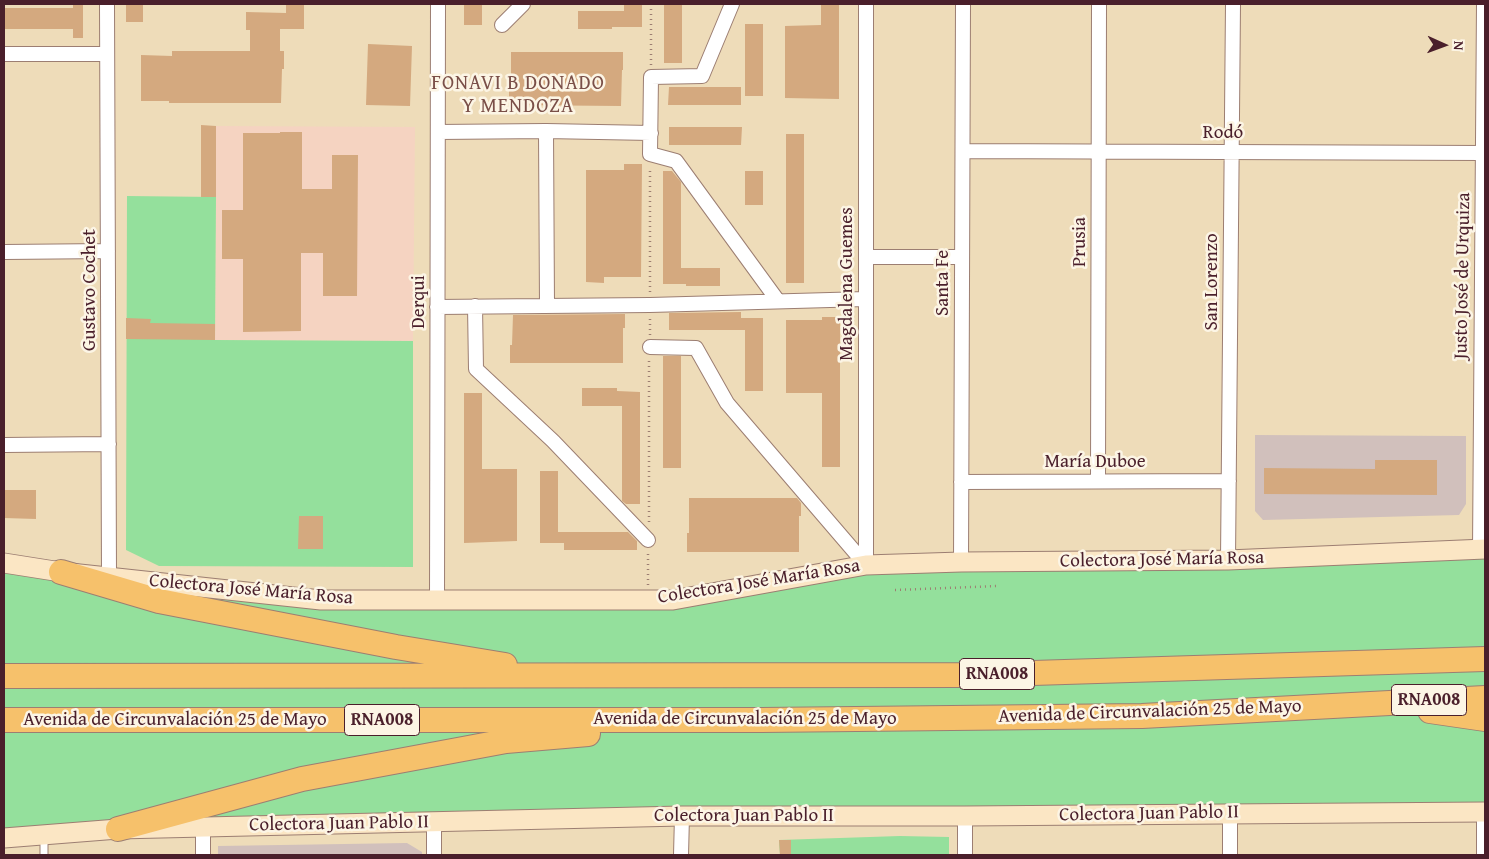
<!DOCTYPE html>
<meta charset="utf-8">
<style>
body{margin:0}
#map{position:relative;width:1489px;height:859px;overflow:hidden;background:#eedcb9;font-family:"Gentium Book Plus",serif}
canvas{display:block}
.frame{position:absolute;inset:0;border:5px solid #4a1f2b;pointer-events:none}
.north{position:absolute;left:1419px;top:20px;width:50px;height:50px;-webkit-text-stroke:4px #fcf5e5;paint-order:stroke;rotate:92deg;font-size:14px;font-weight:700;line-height:20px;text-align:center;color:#4a1f2b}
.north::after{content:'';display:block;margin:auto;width:18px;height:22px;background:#4a1f2b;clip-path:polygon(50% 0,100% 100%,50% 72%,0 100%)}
</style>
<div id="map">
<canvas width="1489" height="859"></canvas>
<div class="frame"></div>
<div class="north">N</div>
</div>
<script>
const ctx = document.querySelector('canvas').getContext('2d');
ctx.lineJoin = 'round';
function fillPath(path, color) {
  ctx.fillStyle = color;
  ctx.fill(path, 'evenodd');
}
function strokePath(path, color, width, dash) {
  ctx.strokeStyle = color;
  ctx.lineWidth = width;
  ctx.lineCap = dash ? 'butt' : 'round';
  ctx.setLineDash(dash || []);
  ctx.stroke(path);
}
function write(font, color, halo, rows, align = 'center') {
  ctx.font = font + ' "Gentium Book Plus",serif';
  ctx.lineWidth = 5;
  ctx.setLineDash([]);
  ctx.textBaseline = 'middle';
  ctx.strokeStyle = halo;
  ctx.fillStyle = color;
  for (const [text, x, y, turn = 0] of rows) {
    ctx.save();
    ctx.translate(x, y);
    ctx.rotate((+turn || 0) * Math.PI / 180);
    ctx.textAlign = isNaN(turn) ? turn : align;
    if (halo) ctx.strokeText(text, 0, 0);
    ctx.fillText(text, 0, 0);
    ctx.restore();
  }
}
const built = new Path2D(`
 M 216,126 L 415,127 L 413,341 L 215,340 Z`);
const industrial = new Path2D(`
 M 1255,435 L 1466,436 L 1466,504 L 1459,515 L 1263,520 L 1255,511 Z
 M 407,843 L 422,852 L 422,855 L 218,855 L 218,846 Z`);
const green = new Path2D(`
 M 127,196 L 216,197 L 215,340 L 413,341 L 413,567 L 159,566 L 126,550 Z
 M 1485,549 L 1485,812 L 1230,814 L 4,838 L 4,563 L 321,600 L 673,600 L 866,565 Z
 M 900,836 L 949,837 L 949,855 L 780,855 L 779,840 Z`);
const building = new Path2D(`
 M 73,4 L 83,4 L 83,38 L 73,38 L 73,29 L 4,29 L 4,8 L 73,8 Z
 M 126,4 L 143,4 L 143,22 L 126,22 Z
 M 286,4 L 304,4 L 304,29 L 280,29 L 280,51 L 284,51 L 284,69 L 282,69 L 281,103 L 169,103 L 169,101 L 141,101 L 141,55 L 172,56 L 172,51 L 250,51 L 250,30 L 246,30 L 246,12 L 286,13 Z
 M 464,4 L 482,4 L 482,25 L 464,25 Z
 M 624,4 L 642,4 L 642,27 L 612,27 L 612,29 L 578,29 L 578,11 L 624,11 Z
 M 664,4 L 682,4 L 682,63 L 664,63 Z
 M 821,4 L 839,4 L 839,99 L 785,98 L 785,26 L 821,25 Z
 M 745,24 L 763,24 L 763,96 L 745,96 Z
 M 368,44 L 412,46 L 410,106 L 366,105 Z
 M 511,52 L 623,52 L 623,70 L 622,70 L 621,106 L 509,105 L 509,88 L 511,88 Z
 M 669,87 L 741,87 L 741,105 L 668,105 Z
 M 201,125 L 216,126 L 216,197 L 201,197 Z
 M 669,127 L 742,127 L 741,145 L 669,145 Z
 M 280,132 L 302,132 L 302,189 L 332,189 L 332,155 L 358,155 L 357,296 L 323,296 L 323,253 L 301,253 L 301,331 L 243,332 L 243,259 L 222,259 L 222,210 L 243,210 L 243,133 L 280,133 Z
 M 786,134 L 804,134 L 804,283 L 786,283 Z
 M 624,164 L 642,164 L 641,277 L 604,277 L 604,283 L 586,282 L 586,170 L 624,170 Z
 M 663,171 L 672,171 L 681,182 L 681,268 L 720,268 L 720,286 L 686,286 L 686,284 L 663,284 Z
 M 745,171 L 763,171 L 763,205 L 745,205 Z
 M 741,312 L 741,318 L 763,318 L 763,391 L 745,391 L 745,330 L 669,330 L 669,313 Z
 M 625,314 L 625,328 L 623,328 L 623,363 L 510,363 L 510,345 L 512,345 L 513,315 Z
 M 822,317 L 840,317 L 840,467 L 822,467 L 822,393 L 786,393 L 786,320 L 822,320 Z
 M 126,318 L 151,319 L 150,323 L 215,324 L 215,340 L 126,339 Z
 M 663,356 L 681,356 L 681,468 L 663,468 Z
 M 582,388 L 617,388 L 617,391 L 640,392 L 640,504 L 626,504 L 622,501 L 622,406 L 582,406 Z
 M 464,393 L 482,393 L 482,469 L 517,469 L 517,541 L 464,543 Z
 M 1375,460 L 1437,460 L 1437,495 L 1264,494 L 1264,468 L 1375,469 Z
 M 540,471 L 558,471 L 558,532 L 628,532 L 637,541 L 637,550 L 564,550 L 564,543 L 540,543 Z
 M 4,490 L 36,490 L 36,519 L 4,518 Z
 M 689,498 L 797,498 L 801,503 L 801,516 L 799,516 L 799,552 L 687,552 L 687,533 L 689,533 Z
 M 299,516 L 323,516 L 323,549 L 298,549 Z
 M 779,840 L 791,840 L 791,855 L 780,855 Z`);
const path = new Path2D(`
 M 651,65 L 651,4
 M 650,292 L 650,168
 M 650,335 L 650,318
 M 649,522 L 649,360
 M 648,585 L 648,553
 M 895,590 L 998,586`);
const lane = new Path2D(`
 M 44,835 L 44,855`);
const street = new Path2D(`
 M 107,4 L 109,576
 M 732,4 L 702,76 L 651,77 L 650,154 L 676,161 L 778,301
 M 502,25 L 523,4
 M 4,54 L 107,54
 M 546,131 L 547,306
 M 438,132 L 546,131 L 651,133
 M 963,151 L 1483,153
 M 4,252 L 108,251
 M 866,257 L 962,257
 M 475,306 L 476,369 L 553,441 L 648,540
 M 437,307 L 650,305 L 866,299
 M 650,347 L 696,348 L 727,403 L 866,565
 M 4,445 L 109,444
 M 1098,481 L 1099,4
 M 961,482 L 1229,481
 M 1480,549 L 1484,4
 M 1228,560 L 1233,4
 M 961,562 L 963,4
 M 866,565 L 866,4
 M 437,600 L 438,4
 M 434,822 L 434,855
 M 203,855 L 203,828
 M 681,855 L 682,816
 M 965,855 L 965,816
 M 1230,855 L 1230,814
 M 1484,855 L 1484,812`);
const secondary = new Path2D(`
 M 4,563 L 61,572 L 321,600 L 673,600 L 866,565 L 961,562 L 1228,560 L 1485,549
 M 4,838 L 118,829 L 682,816 L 965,816 L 1485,812`);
const highway = new Path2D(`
 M 61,572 L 159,601 L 396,647 L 505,665
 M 4,676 L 968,675 L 1485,659
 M 1430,711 L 1485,719
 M 4,720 L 761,720 L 1142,716 L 1485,698
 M 118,829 L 302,779 L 506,741 L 588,734`);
const shields = [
 [997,674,75],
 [1429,700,75],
 [382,720,75]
];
const shieldNames = [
 ["RNA008",997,674],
 ["RNA008",1429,700],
 ["RNA008",382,720]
];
const streetNames = [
 ["Rodó",1223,133],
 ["Prusia",1080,242,-90],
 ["Justo José de Urquiza",1463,276,-89],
 ["San Lorenzo",1212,282,-90],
 ["Santa Fe",943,283,-90],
 ["Magdalena Guemes",847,284,-90],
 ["Gustavo Cochet",90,290,-90],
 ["Derqui",419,302,-90],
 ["María Duboe",1095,462],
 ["Colectora José María Rosa",1162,560,-1],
 ["Colectora José María Rosa",759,582,-9],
 ["Colectora José María Rosa",251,590,5],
 ["Avenida de Circunvalación 25 de Mayo",1150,712,-2],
 ["Avenida de Circunvalación 25 de Mayo",745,719],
 ["Avenida de Circunvalación 25 de Mayo",175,720],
 ["Colectora Juan Pablo II",1149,814,-1],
 ["Colectora Juan Pablo II",744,816],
 ["Colectora Juan Pablo II",339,824,-1]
];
const neighbourhoodNames = [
 ["FONAVI B DONADO",518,84],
 ["Y MENDOZA",518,107]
];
fillPath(built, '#f5d3c1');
fillPath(industrial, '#d1c0bc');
fillPath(green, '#94e09c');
fillPath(building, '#d4a97f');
strokePath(lane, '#9c7e72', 9);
strokePath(street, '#9c7e72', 16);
strokePath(secondary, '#9c7e72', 21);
strokePath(highway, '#9c7e72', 26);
strokePath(path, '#9c7e72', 2.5, [1, 4]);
strokePath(lane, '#fff', 7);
strokePath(street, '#fff', 14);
strokePath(secondary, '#fbe6c4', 19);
strokePath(highway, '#f6c16b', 24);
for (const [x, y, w] of shields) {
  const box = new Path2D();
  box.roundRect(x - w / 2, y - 15.5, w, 31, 4);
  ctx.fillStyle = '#fcf5e5';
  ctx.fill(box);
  strokePath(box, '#4a1f2b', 1);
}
write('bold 18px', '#4a1f2b', null, shieldNames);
write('19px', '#4a1f2b', '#fcf5e5', streetNames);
ctx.letterSpacing = '1px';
write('20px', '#7a4f48', '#fcf5e5', neighbourhoodNames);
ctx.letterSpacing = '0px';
</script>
